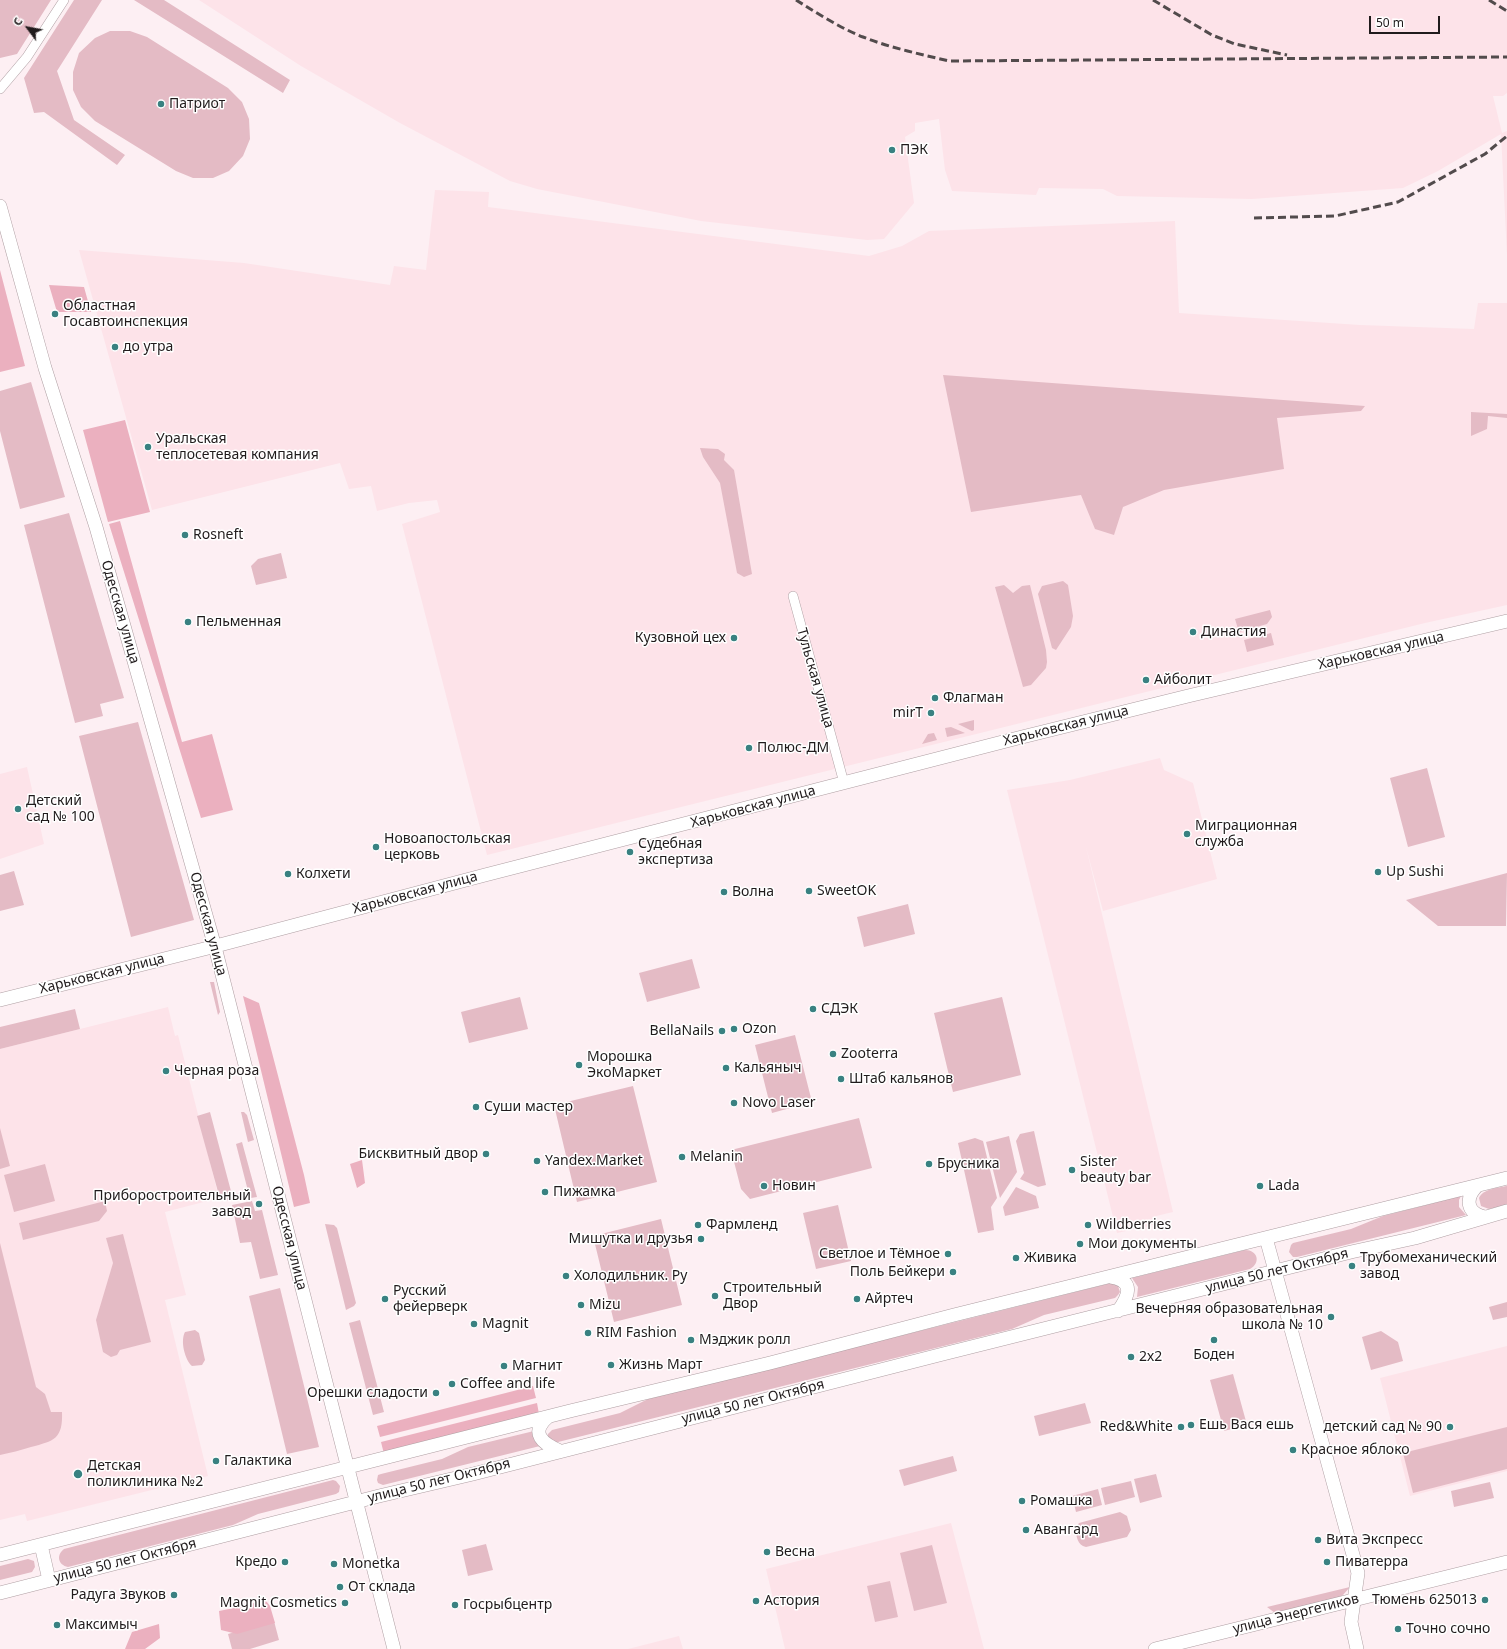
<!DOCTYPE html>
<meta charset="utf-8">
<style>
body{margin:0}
#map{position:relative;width:1507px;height:1649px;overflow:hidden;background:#fdeff3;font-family:"Noto Sans",sans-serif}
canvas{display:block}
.north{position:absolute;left:8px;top:8px;width:40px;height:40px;-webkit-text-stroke:3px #fff;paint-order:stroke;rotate:302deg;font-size:11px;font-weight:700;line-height:16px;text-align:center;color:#201b1c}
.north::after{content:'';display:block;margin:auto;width:14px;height:18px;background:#201b1c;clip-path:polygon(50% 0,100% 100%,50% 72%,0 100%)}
.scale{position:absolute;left:1369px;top:16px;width:71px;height:18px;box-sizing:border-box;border:2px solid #201b1c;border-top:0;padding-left:5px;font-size:12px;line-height:14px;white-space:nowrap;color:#201b1c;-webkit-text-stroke:3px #fff;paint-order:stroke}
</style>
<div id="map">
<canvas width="1507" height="1649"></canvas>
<div class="north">С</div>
<div class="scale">50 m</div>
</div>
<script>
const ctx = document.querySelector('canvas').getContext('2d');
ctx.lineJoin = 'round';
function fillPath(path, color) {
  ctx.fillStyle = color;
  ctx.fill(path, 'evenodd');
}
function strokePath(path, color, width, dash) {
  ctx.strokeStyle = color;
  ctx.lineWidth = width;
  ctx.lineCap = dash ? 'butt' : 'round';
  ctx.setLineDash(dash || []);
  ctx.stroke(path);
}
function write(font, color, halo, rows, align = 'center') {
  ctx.font = font + ' "Noto Sans",sans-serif';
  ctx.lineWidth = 3;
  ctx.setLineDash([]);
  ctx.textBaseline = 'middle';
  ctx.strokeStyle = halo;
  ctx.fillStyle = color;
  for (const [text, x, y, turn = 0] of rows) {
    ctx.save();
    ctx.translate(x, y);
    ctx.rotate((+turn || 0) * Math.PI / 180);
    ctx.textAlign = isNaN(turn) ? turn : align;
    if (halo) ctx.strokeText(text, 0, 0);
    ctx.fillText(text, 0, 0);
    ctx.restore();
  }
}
const built = new Path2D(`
 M 199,0 L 1507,0 L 1507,93 L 1503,96 L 1493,96 L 1502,133 L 1507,131 L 1507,255 L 1501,134 L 1438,171 L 1403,188 L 1252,199 L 1117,196 L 1103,189 L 1039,188 L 1036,195 L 952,191 L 945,170 L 939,119 L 915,123 L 915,131 L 905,137 L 914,203 L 884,239 L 867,240 L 701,221 L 537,189 L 510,181 L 400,123 L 301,66 Z
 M 435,190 L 489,192 L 488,207 L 869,256 L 902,246 L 929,231 L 1175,221 L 1179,313 L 1360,325 L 1474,329 L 1478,303 L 1507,303 L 1507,605 L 1425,623 L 487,855 L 402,524 L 440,512 L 437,500 L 409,503 L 377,511 L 371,486 L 349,489 L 340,463 L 152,510 L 79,250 L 244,263 L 390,285 L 394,266 L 426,270 Z
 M 1160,758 L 1164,770 L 1193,783 L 1217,879 L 1103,911 L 1086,847 L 1173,1212 L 1152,1217 L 1153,1225 L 1117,1233 L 1007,790 L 1070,780 Z
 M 27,767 L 44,844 L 0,859 L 0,774 Z
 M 168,1007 L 175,1036 L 178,1035 L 219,1198 L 165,1212 L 186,1295 L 165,1300 L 208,1476 L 27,1521 L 25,1514 L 0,1520 L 0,1049 Z
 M 1507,1346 L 1507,1471 L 1410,1496 L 1380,1378 Z
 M 951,1523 L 984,1649 L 785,1649 L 766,1569 Z
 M 679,1636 L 683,1649 L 628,1649 Z`);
const green = new Path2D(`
 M 0,0 L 51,0 L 17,54 L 0,58 Z
 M 74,0 L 102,0 L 57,71 L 74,120 L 125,155 L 117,165 L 44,112 L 34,113 L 24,78 Z
 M 134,0 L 164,0 L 290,80 L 283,93 Z
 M 110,31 L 130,31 L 147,37 L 228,88 L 242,102 L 249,119 L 250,139 L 243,156 L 229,171 L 213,178 L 193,178 L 176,171 L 95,121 L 81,107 L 73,90 L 73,72 L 79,53 L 95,38 Z
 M 943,375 L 1365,406 L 1361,411 L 1277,418 L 1284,469 L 1164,490 L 1123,507 L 1114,535 L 1095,529 L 1081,495 L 971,512 Z
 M 31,382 L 65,497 L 20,509 L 0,431 L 0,391 Z
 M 1471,412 L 1507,414 L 1507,418 L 1488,416 L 1487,429 L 1471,436 Z
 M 700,448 L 718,449 L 725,454 L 724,460 L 734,470 L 752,574 L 744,577 L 737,573 L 720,483 L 703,457 Z
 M 69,513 L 124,698 L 100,704 L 103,716 L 75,723 L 24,525 Z
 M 281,553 L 287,578 L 256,585 L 251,566 L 258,559 Z
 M 1063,581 L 1068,585 L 1073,616 L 1071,627 L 1056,650 L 1052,648 L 1038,594 L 1042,586 Z
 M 1004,585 L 1013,593 L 1022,586 L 1030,585 L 1046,650 L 1047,662 L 1046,668 L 1031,685 L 1023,687 L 995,587 Z
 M 1270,610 L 1272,617 L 1267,624 L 1239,632 L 1235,619 Z
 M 1271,633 L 1274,645 L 1247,652 L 1244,640 Z
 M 974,720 L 974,730 L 972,731 L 958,724 Z
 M 138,722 L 194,920 L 131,937 L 79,736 Z
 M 951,727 L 965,733 L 947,737 L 945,728 Z
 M 934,733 L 937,740 L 922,744 L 928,734 Z
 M 1427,768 L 1445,837 L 1408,847 L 1390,778 Z
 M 14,871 L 24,905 L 0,911 L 0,875 Z
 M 1507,873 L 1506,926 L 1438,926 L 1406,900 Z
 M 908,904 L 915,934 L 864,947 L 857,917 Z
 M 692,959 L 700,988 L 647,1002 L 639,973 Z
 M 210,982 L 214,982 L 220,1012 L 218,1015 Z
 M 520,997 L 528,1029 L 469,1043 L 461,1012 Z
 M 1002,997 L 1021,1075 L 953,1092 L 934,1013 Z
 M 75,1009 L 80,1029 L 0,1049 L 0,1027 Z
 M 795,1035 L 812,1102 L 772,1113 L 755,1045 Z
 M 633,1086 L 657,1182 L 577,1202 L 554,1105 Z
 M 210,1112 L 232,1195 L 248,1191 L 236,1144 L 242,1142 L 257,1197 L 232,1201 L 220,1199 L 197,1116 Z
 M 241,1112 L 244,1112 L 247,1115 L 254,1140 L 248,1142 Z
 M 859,1118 L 872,1168 L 750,1199 L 741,1189 L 731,1150 Z
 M 0,1128 L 10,1166 L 0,1169 Z
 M 1034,1131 L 1046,1185 L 1038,1187 L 1020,1179 L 1024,1173 L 1016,1141 L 1020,1134 Z
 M 1009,1136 L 1017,1172 L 1000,1198 L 986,1142 Z
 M 975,1138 L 983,1141 L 997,1198 L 991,1207 L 994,1230 L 978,1233 L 958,1143 Z
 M 45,1164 L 55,1201 L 14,1212 L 4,1175 Z
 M 1507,1186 L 1507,1205 L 1489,1209 L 1481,1206 L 1479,1198 C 1483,1189 1497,1188 1507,1186 Z
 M 1016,1187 L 1036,1196 L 1039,1208 L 1005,1216 L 1003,1207 Z
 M 1461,1196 L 1459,1200 L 1459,1207 L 1466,1215 L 1297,1257 L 1293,1257 L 1289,1252 L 1291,1245 L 1293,1243 L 1351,1229 L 1383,1216 Z
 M 105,1201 L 107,1211 L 99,1221 L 23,1240 L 19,1223 Z
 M 252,1201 L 255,1211 L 262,1210 L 278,1275 L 260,1279 L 251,1242 L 240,1243 L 232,1205 Z
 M 838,1205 L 851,1261 L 816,1269 L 803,1213 Z
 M 661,1219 L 682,1305 L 614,1322 L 593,1236 Z
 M 325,1224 L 334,1225 L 337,1228 L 356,1303 L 354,1306 L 346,1310 Z
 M 123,1234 L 151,1342 L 120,1350 L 117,1355 L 111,1357 L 103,1352 L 96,1320 L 113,1263 L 106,1238 Z
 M 0,1243 L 36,1387 L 45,1394 L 51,1412 L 62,1412 C 63,1439 54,1441 31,1447 C 21,1450 10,1453 0,1455 Z
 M 1245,1250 C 1258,1250 1261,1263 1250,1269 L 1137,1297 L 1138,1287 L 1132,1278 Z
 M 1111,1283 L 1118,1286 L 1120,1292 L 1118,1295 L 1115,1298 L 1044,1315 L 1012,1329 L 554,1443 L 548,1437 L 548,1434 L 552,1430 L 620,1413 L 648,1399 Z
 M 280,1288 L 319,1447 L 287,1454 L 249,1296 Z
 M 1507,1302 L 1507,1317 L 1493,1320 L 1489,1307 Z
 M 360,1320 L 384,1412 L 373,1415 L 349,1323 Z
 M 195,1330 L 199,1333 L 205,1360 L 202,1365 L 192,1366 C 185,1360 180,1341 185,1332 Z
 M 1381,1331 L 1398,1342 L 1403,1361 L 1371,1370 L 1362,1337 Z
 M 1233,1374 L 1247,1425 L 1224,1431 L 1210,1380 Z
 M 1085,1403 L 1091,1423 L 1039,1436 L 1034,1416 Z
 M 1507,1427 L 1507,1469 L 1413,1493 L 1403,1453 Z
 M 534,1431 L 534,1440 L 540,1446 L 383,1485 L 378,1483 L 377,1480 L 378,1475 L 381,1474 L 442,1459 L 468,1447 Z
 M 953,1456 L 957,1471 L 904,1486 L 899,1470 Z
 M 1156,1474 L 1162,1497 L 1140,1503 L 1134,1479 Z
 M 333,1480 L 336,1481 L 340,1486 L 339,1492 L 336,1494 L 258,1514 L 233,1525 L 68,1567 C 58,1565 56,1555 64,1549 Z
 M 1131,1481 L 1135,1497 L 1105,1505 L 1101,1488 Z
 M 1490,1482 L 1494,1498 L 1454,1507 L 1451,1491 Z
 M 1098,1489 L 1102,1505 L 1076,1512 L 1072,1496 Z
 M 1120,1512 L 1127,1516 L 1131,1530 L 1127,1537 L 1086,1547 C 1077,1545 1077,1537 1075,1529 L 1079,1523 Z
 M 486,1544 L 493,1570 L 468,1576 L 462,1550 Z
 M 932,1545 L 947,1603 L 914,1611 L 900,1553 Z
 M 28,1559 L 34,1561 L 35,1567 L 32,1572 L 0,1580 L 0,1566 Z
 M 890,1581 L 898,1617 L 875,1622 L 867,1586 Z
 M 1350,1587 L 1343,1595 L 1338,1598 L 1275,1613 L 1267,1607 Z
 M 274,1621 L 279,1640 L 250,1649 L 232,1649 L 228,1634 Z`);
const forest = new Path2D(`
 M 0,270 L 25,366 L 0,372 Z
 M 49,285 L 84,287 L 91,312 L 57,312 Z
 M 125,420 L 150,512 L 108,522 L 83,430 Z
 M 120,521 L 182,742 L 212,734 L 233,810 L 201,818 L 109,524 Z
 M 243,996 L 259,1003 L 304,1175 L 310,1203 L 294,1207 Z
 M 362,1160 L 365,1183 L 357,1188 L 350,1164 Z
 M 533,1386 L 536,1398 L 380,1437 L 377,1426 Z
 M 537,1403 L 539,1414 L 384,1454 L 381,1442 Z
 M 263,1597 L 270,1606 L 275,1623 L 237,1634 L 221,1630 L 219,1611 L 239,1607 L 246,1608 Z
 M 159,1624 L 160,1638 L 145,1649 L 125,1649 L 132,1632 Z`);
const street = new Path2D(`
 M 0,89 L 27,57 L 64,0
 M 793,596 L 844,783`);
const secondary = new Path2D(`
 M 0,206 L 45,368 L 96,527 L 215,947 L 394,1649
 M 0,1000 L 212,947 L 485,875 L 1018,738 L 1188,696 L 1507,621
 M 1477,1186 C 1465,1198 1466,1213 1485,1217
 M 1266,1238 L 1358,1573 L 1351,1622 L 1357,1649
 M 1111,1277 C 1135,1281 1129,1296 1118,1311
 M 548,1417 C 529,1433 543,1444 560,1451
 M 41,1545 L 49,1580
 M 0,1555 L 570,1411 L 770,1363 L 954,1315 L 1507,1178
 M 0,1593 L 379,1496 L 473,1474 L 943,1354 L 1351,1252 L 1415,1238 L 1507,1211
 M 1155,1649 L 1507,1562`);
const rail = new Path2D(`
 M 796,0 C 817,13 840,28 863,37 C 891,48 920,54 949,61 L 1507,57
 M 1153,0 L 1212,35 L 1235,44 L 1287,55
 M 1489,0 L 1507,11
 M 1254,218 L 1335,216 L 1398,202 L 1485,154 L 1507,136`);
const markers = [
 [161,104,4,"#398181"],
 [892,150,4,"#398181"],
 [55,314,4,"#398181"],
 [115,347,4,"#398181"],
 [148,447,4,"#398181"],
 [185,535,4,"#398181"],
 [188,622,4,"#398181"],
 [1193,632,4,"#398181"],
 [734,638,4,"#398181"],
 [1146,680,4,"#398181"],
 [935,698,4,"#398181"],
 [931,713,4,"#398181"],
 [749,748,4,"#398181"],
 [18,809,4,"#398181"],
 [1187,834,4,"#398181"],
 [376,847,4,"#398181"],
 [630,852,4,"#398181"],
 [1378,872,4,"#398181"],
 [288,874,4,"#398181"],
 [809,891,4,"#398181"],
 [724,892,4,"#398181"],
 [813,1009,4,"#398181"],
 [734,1029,4,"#398181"],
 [722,1031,4,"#398181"],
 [833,1054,4,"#398181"],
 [579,1065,4,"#398181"],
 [726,1068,4,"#398181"],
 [166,1071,4,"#398181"],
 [841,1079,4,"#398181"],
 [734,1103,4,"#398181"],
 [476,1107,4,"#398181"],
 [486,1154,4,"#398181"],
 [682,1157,4,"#398181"],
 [537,1161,4,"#398181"],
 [929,1164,4,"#398181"],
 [1072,1170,4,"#398181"],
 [764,1186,4,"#398181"],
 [1260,1186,4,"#398181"],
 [545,1192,4,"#398181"],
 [259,1204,4,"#398181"],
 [698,1225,4,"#398181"],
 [1088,1225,4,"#398181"],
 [701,1239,4,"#398181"],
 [1080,1244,4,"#398181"],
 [948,1254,4,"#398181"],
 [1016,1258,4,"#398181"],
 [1352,1266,4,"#398181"],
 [953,1272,4,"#398181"],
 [566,1276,4,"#398181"],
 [715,1296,4,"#398181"],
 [385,1299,4,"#398181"],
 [857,1299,4,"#398181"],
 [581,1305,4,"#398181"],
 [1331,1317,4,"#398181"],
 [474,1324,4,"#398181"],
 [588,1333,4,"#398181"],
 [691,1340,4,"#398181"],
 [1214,1340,4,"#398181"],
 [1131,1357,4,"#398181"],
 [611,1365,4,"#398181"],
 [504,1366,4,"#398181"],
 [452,1384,4,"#398181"],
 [436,1393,4,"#398181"],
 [1191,1425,4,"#398181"],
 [1181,1427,4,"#398181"],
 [1450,1427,4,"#398181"],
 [1293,1450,4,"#398181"],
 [216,1461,4,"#398181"],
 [78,1474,5,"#398181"],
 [1022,1501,4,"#398181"],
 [1026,1530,4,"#398181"],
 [1318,1540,4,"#398181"],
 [767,1552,4,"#398181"],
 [285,1562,4,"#398181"],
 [1327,1562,4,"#398181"],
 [334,1564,4,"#398181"],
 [340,1587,4,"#398181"],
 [174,1595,4,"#398181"],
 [1485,1600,4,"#398181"],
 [756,1601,4,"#398181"],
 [345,1603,4,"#398181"],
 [455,1605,4,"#398181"],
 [57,1625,4,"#398181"],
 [1398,1629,4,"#398181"]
];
const poiNames = [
 ["Патриот",169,104],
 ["ПЭК",900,150],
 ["Областная",63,306],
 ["Госавтоинспекция",63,322],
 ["до утра",123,347],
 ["Уральская",156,439],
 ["теплосетевая компания",156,455],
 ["Rosneft",193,535],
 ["Пельменная",196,622],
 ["Династия",1201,632],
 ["Кузовной цех",726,638,"right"],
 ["Айболит",1154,680],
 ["Флагман",943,698],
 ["mirT",923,713,"right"],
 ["Полюс-ДМ",757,748],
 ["Детский",26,801],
 ["сад № 100",26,817],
 ["Миграционная",1195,826],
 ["служба",1195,842],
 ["Новоапостольская",384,839],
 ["церковь",384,855],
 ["Судебная",638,844],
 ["экспертиза",638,860],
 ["Up Sushi",1386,872],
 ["Колхети",296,874],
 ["SweetOK",817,891],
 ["Волна",732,892],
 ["СДЭК",821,1009],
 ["Ozon",742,1029],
 ["BellaNails",714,1031,"right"],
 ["Zooterra",841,1054],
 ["Морошка",587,1057],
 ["ЭкоМаркет",587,1073],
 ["Кальяныч",734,1068],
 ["Черная роза",174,1071],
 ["Штаб кальянов",849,1079],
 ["Novo Laser",742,1103],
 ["Суши мастер",484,1107],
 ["Бисквитный двор",478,1154,"right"],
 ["Melanin",690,1157],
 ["Yandex.Market",545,1161],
 ["Sister",1080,1162],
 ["beauty bar",1080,1178],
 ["Брусника",937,1164],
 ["Новин",772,1186],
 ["Lada",1268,1186],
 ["Пижамка",553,1192],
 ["Приборостроительный",251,1196,"right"],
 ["завод",251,1212,"right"],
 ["Фармленд",706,1225],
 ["Wildberries",1096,1225],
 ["Мишутка и друзья",693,1239,"right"],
 ["Мои документы",1088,1244],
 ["Светлое и Тёмное",940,1254,"right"],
 ["Живика",1024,1258],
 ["Трубомеханический",1360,1258],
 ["завод",1360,1274],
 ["Поль Бейкери",945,1272,"right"],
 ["Холодильник. Ру",574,1276],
 ["Строительный",723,1288],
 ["Двор",723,1304],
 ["Русский",393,1291],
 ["фейерверк",393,1307],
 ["Айртеч",865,1299],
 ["Mizu",589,1305],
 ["Вечерняя образовательная",1323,1309,"right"],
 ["школа № 10",1323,1325,"right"],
 ["Magnit",482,1324],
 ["RIM Fashion",596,1333],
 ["Мэджик ролл",699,1340],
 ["Боден",1214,1355,"center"],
 ["2х2",1139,1357],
 ["Жизнь Март",619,1365],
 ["Магнит",512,1366],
 ["Coffee and life",460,1384],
 ["Орешки сладости",428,1393,"right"],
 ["Ешь Вася ешь",1199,1425],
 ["Red&White",1173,1427,"right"],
 ["детский сад № 90",1442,1427,"right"],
 ["Красное яблоко",1301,1450],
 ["Галактика",224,1461],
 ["Детская",87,1466],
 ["поликлиника №2",87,1482],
 ["Ромашка",1030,1501],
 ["Авангард",1034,1530],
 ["Вита Экспресс",1326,1540],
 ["Весна",775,1552],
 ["Кредо",277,1562,"right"],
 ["Пиватерра",1335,1562],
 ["Monetka",342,1564],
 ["От склада",348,1587],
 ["Радуга Звуков",166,1595,"right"],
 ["Тюмень 625013",1477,1600,"right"],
 ["Астория",764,1601],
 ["Magnit Cosmetics",337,1603,"right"],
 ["Госрыбцентр",463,1605],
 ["Максимыч",65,1625],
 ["Точно сочно",1406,1629]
];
const streetNames = [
 ["Одесская улица",120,612,74],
 ["Харьковская улица",1381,651,-13],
 ["Тульская улица",815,678,74],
 ["Харьковская улица",1066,726,-14],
 ["Харьковская улица",753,807,-15],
 ["Харьковская улица",415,893,-15],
 ["Одесская улица",208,924,75],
 ["Харьковская улица",102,974,-14],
 ["Одесская улица",289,1238,76],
 ["улица 50 лет Октября",1277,1271,-14],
 ["улица 50 лет Октября",753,1402,-14],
 ["улица 50 лет Октября",439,1481,-14],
 ["улица 50 лет Октября",125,1561,-14],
 ["улица Энергетиков",1296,1614,-14]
];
fillPath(built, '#fde3e9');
fillPath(green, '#e4bbc5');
fillPath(forest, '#ebb0bf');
strokePath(street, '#af9fa3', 10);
strokePath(secondary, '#af9fa3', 14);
strokePath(street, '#fff', 9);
strokePath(secondary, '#fff', 13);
strokePath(rail, '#524b4c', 3, [8, 4]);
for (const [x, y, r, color] of markers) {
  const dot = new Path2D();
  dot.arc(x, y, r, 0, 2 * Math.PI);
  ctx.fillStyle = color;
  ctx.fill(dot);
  strokePath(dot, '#fff', 1.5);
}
write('14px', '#201b1c', '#fff', poiNames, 'left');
write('14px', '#201b1c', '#fff', streetNames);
</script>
